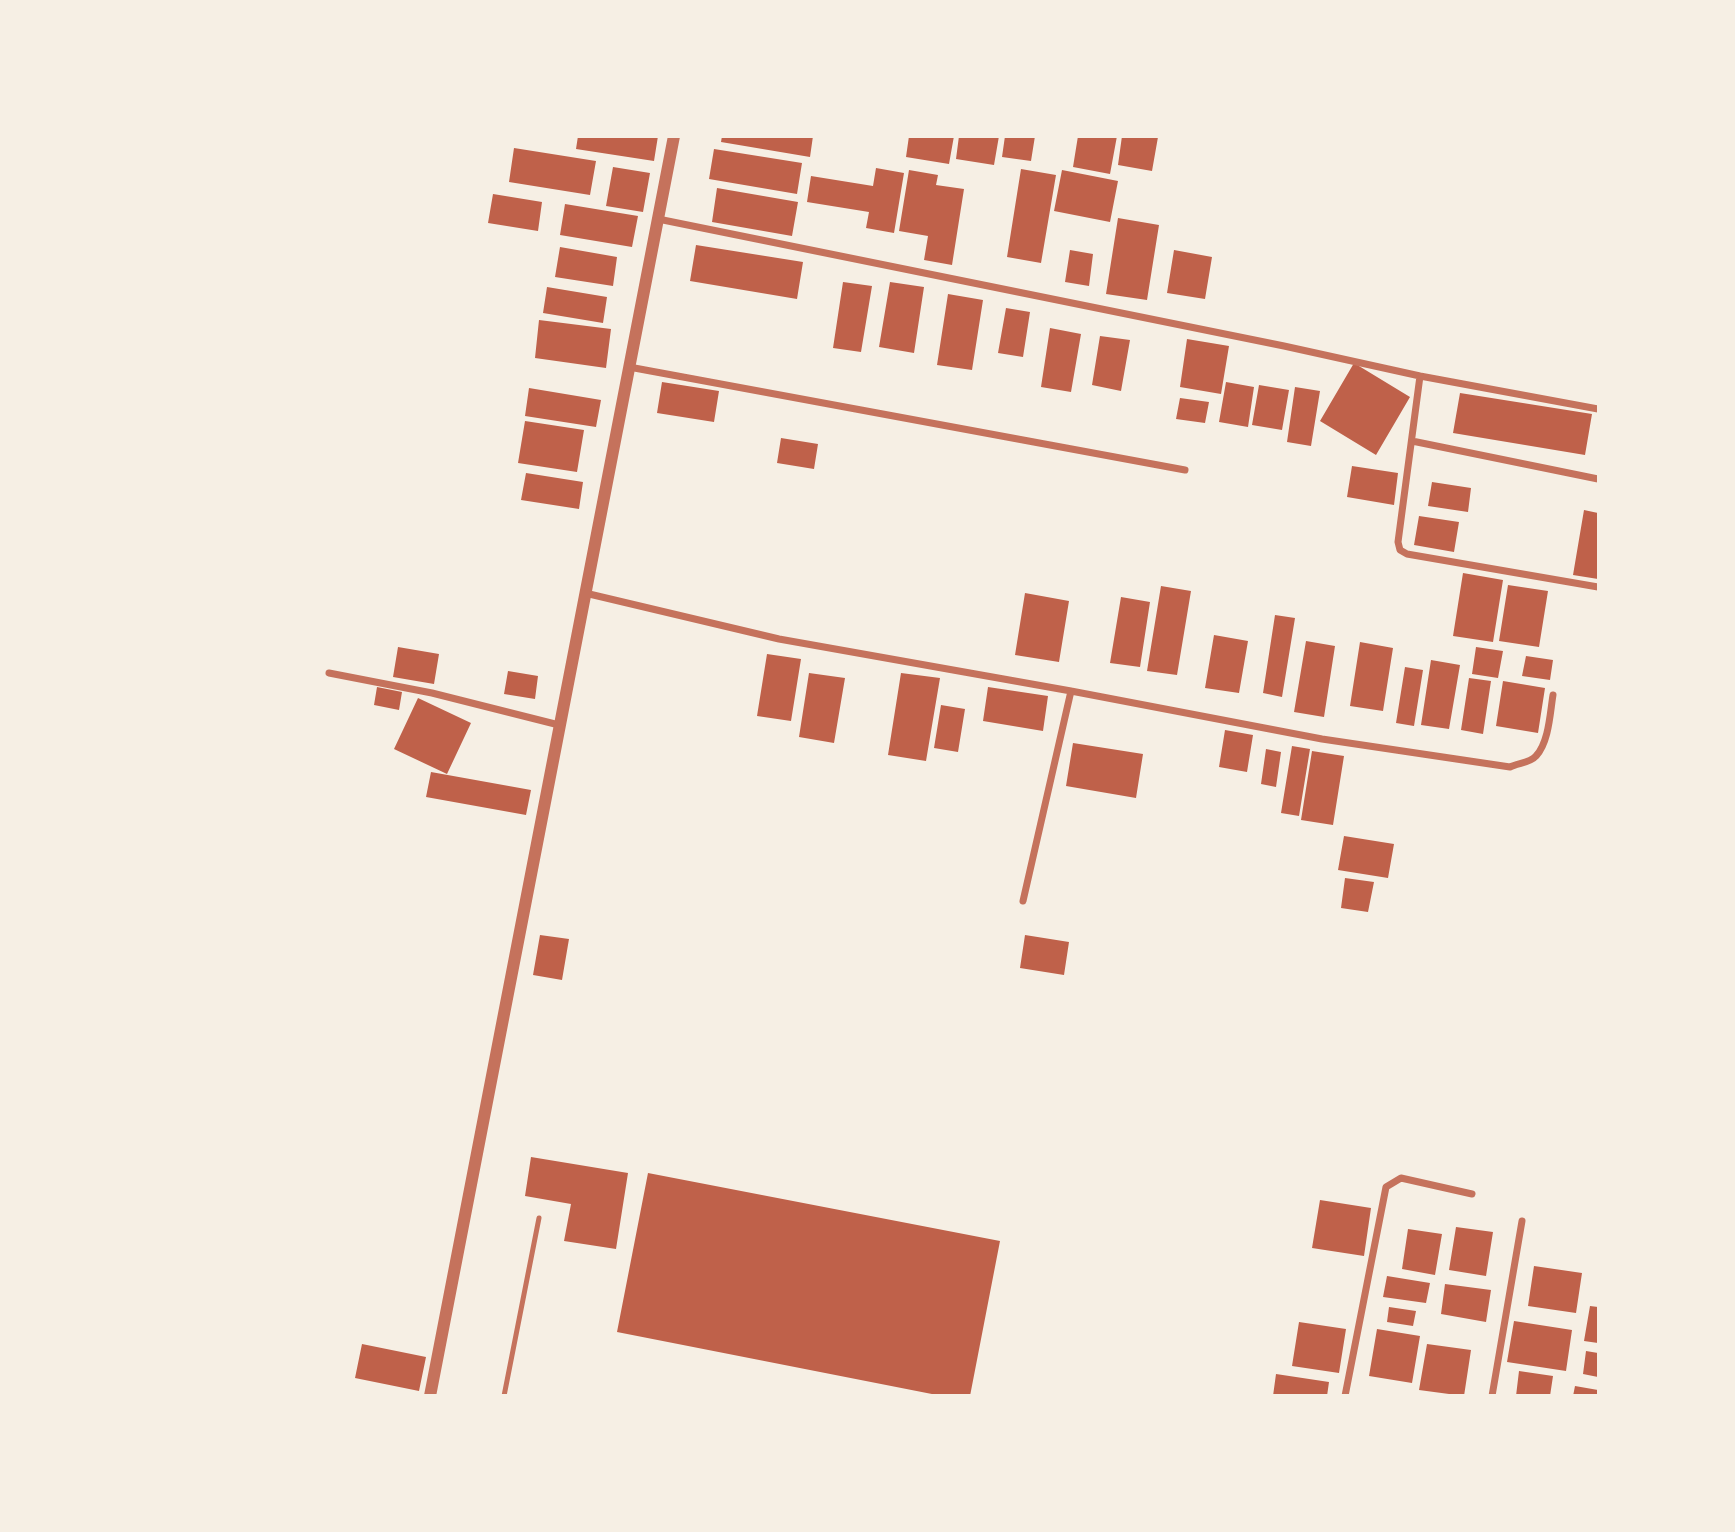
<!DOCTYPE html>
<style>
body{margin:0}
#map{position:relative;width:1735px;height:1532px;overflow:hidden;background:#f6efe4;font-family:Barlow,sans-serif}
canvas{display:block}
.frame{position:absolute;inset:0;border:138px solid #f6efe4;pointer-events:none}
</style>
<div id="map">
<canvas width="1735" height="1532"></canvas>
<div class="frame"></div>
</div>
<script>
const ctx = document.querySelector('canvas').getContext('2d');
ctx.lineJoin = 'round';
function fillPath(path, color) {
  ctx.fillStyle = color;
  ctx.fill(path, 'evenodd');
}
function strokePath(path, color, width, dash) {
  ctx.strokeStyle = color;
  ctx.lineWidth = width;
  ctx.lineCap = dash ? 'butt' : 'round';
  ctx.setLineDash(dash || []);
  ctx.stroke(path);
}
const building = new Path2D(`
 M 578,136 L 658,136 L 654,161 L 576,149 Z
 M 722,136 L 813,136 L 810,157 L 721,142 Z
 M 909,136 L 954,136 L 949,164 L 906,157 Z
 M 959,136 L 999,136 L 994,165 L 956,159 Z
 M 1005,136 L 1035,136 L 1031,161 L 1002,157 Z
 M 1078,136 L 1117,136 L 1110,174 L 1073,167 Z
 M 1122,136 L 1158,137 L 1152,171 L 1118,165 Z
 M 514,148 L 596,161 L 590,195 L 509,182 Z
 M 714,149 L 802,163 L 797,194 L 709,179 Z
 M 613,167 L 650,173 L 643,212 L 606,206 Z
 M 876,168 L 904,173 L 894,233 L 866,228 L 869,212 L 807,202 L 811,176 L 873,186 Z
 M 1021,169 L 1056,175 L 1041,263 L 1007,257 Z
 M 909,170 L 938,175 L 936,185 L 964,189 L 952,265 L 924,260 L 928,236 L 899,231 Z
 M 1062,170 L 1118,181 L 1110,222 L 1054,211 Z
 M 717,188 L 798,202 L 792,236 L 712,222 Z
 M 493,194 L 542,202 L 538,231 L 488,223 Z
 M 565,204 L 638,216 L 632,247 L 560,235 Z
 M 1118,218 L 1159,225 L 1147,300 L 1106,294 Z
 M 696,245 L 803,262 L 797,299 L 690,281 Z
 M 560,247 L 617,257 L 613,286 L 555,277 Z
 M 1070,250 L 1093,254 L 1089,286 L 1065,282 Z
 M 1174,250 L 1212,257 L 1205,299 L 1167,293 Z
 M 843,282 L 872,286 L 861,352 L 833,348 Z
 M 890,282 L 924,287 L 914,353 L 879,347 Z
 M 547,287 L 607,297 L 603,323 L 543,313 Z
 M 948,294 L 983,300 L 972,370 L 937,365 Z
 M 1006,308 L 1030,312 L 1023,357 L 998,353 Z
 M 539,320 L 611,329 L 606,368 L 535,358 Z
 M 1050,328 L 1081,334 L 1071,392 L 1041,387 Z
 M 1100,336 L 1130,340 L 1121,391 L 1092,385 Z
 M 1187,339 L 1229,346 L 1221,394 L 1180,387 Z
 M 1354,363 L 1410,397 L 1376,455 L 1320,421 Z
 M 662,382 L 719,391 L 714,422 L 657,413 Z
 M 1226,382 L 1254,387 L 1248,427 L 1219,422 Z
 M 1259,385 L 1289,390 L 1282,430 L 1252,425 Z
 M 1295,387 L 1320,391 L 1311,446 L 1287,442 Z
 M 529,388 L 601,400 L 596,427 L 525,416 Z
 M 1460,393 L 1592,414 L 1585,455 L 1453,433 Z
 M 1180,398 L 1209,402 L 1205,423 L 1176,419 Z
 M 525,421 L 584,430 L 577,472 L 518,463 Z
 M 781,438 L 818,444 L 814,469 L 777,463 Z
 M 1352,466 L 1398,473 L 1394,505 L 1347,497 Z
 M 526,473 L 583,482 L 579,509 L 521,500 Z
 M 1432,482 L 1471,488 L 1468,512 L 1428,506 Z
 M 1584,510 L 1598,513 L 1598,579 L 1573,575 Z
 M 1419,516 L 1459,522 L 1454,552 L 1414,545 Z
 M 1463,573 L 1503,580 L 1493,642 L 1453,636 Z
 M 1508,585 L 1548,591 L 1539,647 L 1499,641 Z
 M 1161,586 L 1191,591 L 1177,675 L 1147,671 Z
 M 1025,593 L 1069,601 L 1059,662 L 1015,655 Z
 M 1121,597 L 1150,602 L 1140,667 L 1110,663 Z
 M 1275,615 L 1295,618 L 1282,697 L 1263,693 Z
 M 1214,635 L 1248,641 L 1239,693 L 1205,688 Z
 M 1306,641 L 1335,646 L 1324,717 L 1294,712 Z
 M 1360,642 L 1393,648 L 1383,711 L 1350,706 Z
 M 398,647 L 439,654 L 434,684 L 393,677 Z
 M 1476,647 L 1503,651 L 1498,678 L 1472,674 Z
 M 767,654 L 801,659 L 791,721 L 757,716 Z
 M 1526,656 L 1553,660 L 1550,680 L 1522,676 Z
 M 1431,660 L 1460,665 L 1449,729 L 1421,725 Z
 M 1405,667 L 1423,670 L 1414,726 L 1396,723 Z
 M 508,671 L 538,676 L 535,699 L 504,694 Z
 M 809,673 L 845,678 L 834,743 L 799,737 Z
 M 901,673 L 940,678 L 926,761 L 888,755 Z
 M 1469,678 L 1491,681 L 1483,734 L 1461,730 Z
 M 1503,681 L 1545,688 L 1538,733 L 1496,726 Z
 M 377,687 L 402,692 L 399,710 L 374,705 Z
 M 988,687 L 1048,696 L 1043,731 L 983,721 Z
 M 418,698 L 471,723 L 447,774 L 394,749 Z
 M 941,705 L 965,709 L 958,752 L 934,748 Z
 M 1225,730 L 1253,735 L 1247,772 L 1219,767 Z
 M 1073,743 L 1143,754 L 1136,798 L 1066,786 Z
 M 1292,746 L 1310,749 L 1299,816 L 1281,813 Z
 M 1266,749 L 1281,752 L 1276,787 L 1261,784 Z
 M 1312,751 L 1344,756 L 1333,825 L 1301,820 Z
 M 431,772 L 531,790 L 526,815 L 426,797 Z
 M 1344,836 L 1394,844 L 1388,878 L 1338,870 Z
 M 1345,878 L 1374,882 L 1368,912 L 1341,908 Z
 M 540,935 L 569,939 L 562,980 L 533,975 Z
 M 1025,935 L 1069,942 L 1064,975 L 1020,968 Z
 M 531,1157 L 628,1173 L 616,1249 L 564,1241 L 571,1204 L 525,1196 Z
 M 648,1173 L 1000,1241 L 970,1396 L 942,1396 L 617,1332 Z
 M 1320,1200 L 1371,1208 L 1364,1256 L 1312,1248 Z
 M 1456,1227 L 1493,1232 L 1486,1276 L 1449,1270 Z
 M 1408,1229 L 1442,1234 L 1435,1275 L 1402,1269 Z
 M 1534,1266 L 1582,1273 L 1576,1313 L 1528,1306 Z
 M 1387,1276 L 1430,1283 L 1426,1303 L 1383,1297 Z
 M 1445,1284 L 1491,1290 L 1486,1322 L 1441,1314 Z
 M 1590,1306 L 1598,1307 L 1598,1343 L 1584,1341 Z
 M 1389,1307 L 1416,1311 L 1413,1326 L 1387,1322 Z
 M 1514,1321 L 1572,1330 L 1566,1371 L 1507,1362 Z
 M 1299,1322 L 1346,1329 L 1339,1373 L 1292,1366 Z
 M 1377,1329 L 1420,1336 L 1412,1383 L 1369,1376 Z
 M 362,1344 L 426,1357 L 419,1391 L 355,1378 Z
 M 1427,1344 L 1471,1350 L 1464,1396 L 1419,1390 Z
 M 1586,1351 L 1598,1353 L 1598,1377 L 1583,1374 Z
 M 1519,1371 L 1553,1376 L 1550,1396 L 1516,1396 Z
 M 1276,1374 L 1329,1382 L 1327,1396 L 1273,1396 Z
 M 1575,1386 L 1598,1390 L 1598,1396 L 1573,1396 Z`);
const service = new Path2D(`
 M 504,1396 L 539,1218`);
const minor = new Path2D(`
 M 658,219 L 1284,346 L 1420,376 L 1598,409
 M 629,367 L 1185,470
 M 1420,376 L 1398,542 L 1400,550 L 1407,554 L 1598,587
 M 1412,441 L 1598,479
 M 585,593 L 779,639 L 1071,691 L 1322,739 L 1510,767 C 1518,763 1530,763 1536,756 C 1549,742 1550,713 1553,695
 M 329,673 L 432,693 L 559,725
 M 1023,901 L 1071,691
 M 1345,1396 L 1386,1187 L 1401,1178 L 1472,1194
 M 1492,1396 L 1522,1221`);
const tertiary = new Path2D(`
 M 430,1396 L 674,136`);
fillPath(building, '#bf614a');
strokePath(service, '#c5725c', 5);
strokePath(minor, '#c5725c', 7);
strokePath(tertiary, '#c5725c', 12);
</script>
